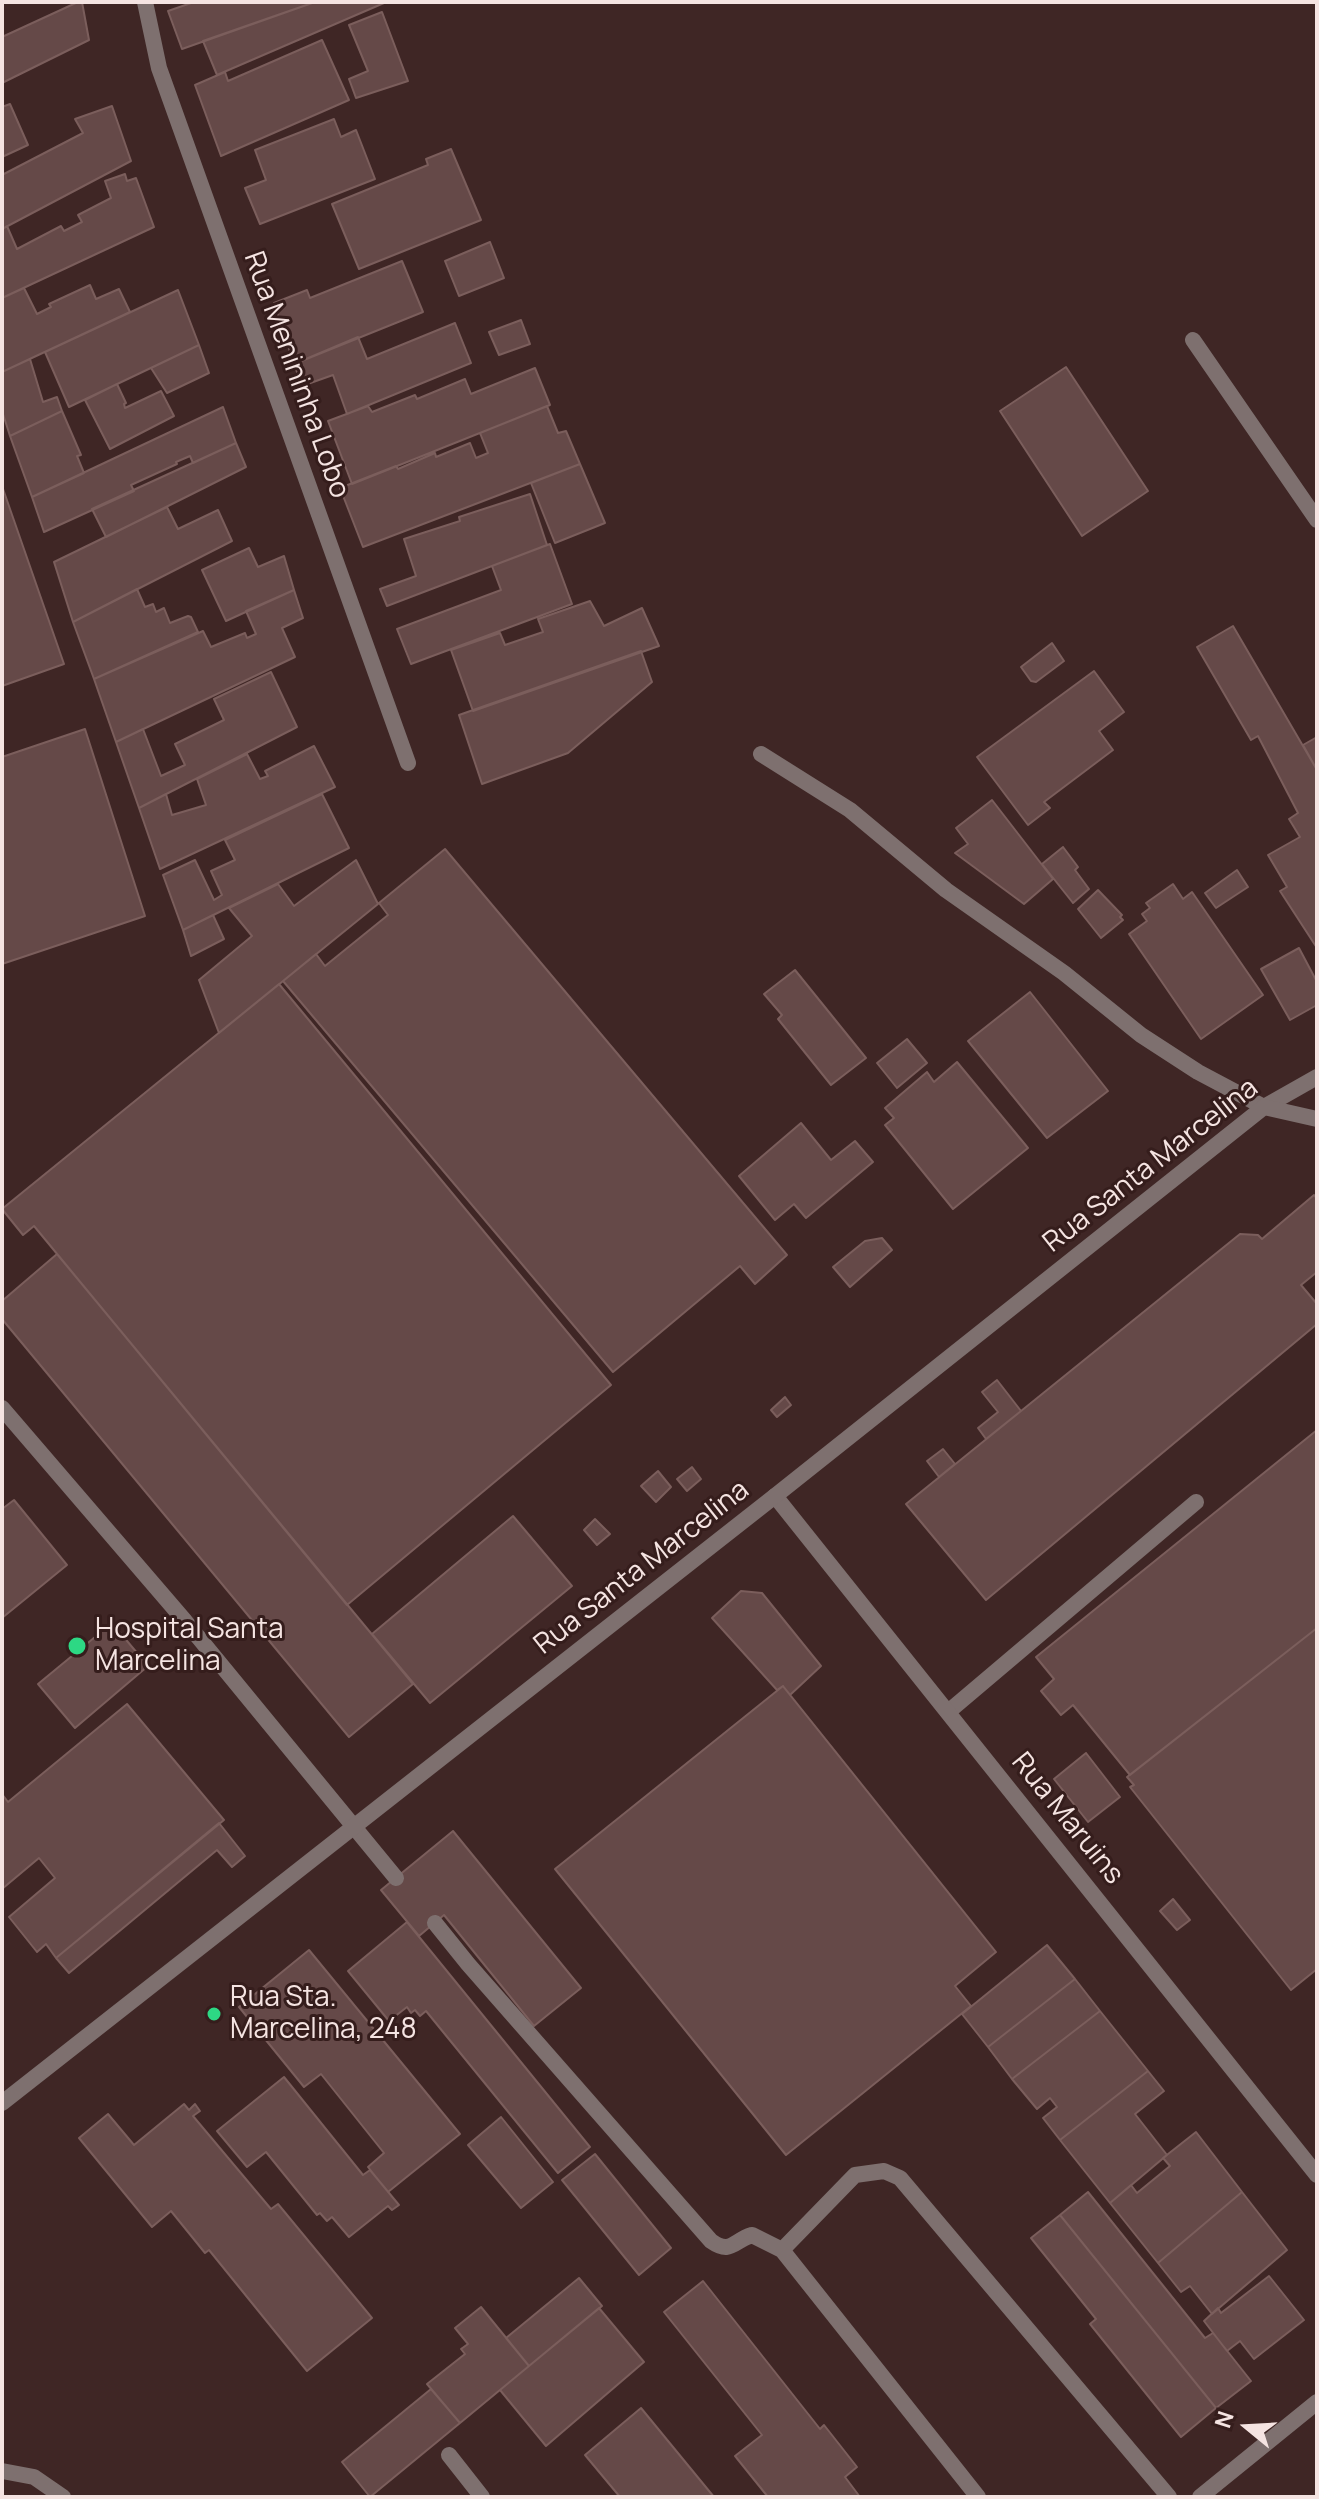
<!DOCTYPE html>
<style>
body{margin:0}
#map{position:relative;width:1319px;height:2499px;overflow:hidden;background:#3f2625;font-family:Manrope,sans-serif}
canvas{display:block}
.frame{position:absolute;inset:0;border:4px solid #f5e4e2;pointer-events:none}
.north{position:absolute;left:1207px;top:2387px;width:80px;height:80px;-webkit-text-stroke:6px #351d1c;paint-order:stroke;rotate:288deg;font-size:22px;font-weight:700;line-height:32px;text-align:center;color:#f5e4e2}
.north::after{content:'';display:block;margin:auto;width:28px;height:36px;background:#f5e4e2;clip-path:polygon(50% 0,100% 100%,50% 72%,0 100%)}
</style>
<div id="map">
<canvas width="1319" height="2499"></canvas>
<div class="frame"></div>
<div class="north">N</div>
</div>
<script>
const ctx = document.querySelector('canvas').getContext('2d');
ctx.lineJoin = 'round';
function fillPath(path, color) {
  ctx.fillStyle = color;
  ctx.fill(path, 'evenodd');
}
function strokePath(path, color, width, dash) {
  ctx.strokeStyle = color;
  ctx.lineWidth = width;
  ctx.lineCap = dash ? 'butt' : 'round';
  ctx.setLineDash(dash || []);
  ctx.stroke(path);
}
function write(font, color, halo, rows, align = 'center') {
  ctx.font = font + ' Manrope,sans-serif';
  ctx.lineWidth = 6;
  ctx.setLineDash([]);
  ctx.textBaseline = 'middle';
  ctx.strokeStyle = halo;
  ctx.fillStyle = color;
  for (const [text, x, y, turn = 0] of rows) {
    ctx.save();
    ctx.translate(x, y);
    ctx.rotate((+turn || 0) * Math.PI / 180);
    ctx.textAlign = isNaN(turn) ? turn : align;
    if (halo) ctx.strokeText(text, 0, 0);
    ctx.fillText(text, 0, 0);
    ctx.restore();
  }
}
const building = new Path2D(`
 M 78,2 L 82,2 L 89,40 L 2,83 L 2,37 Z
 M 194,2 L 315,2 L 182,49 L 168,11 Z
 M 315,2 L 384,3 L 217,75 L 203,41 Z
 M 382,12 L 408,81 L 356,98 L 349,79 L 368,71 L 349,25 Z
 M 322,40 L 349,100 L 221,156 L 195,85 L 225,72 L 228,81 Z
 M 10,104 L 28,145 L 2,157 L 2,107 Z
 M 112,106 L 131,161 L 2,229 L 2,175 L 83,133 L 75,119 Z
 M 334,119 L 341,137 L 356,130 L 375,179 L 260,224 L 245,188 L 266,180 L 255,150 Z
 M 451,149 L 481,220 L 359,269 L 332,204 L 428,165 L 426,159 Z
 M 125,174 L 127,181 L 136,178 L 154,227 L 2,298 L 2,229 L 7,226 L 17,249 L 61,226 L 64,231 L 82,222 L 78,215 L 111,198 L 105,181 Z
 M 490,242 L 504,278 L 459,296 L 445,261 Z
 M 402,261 L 423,312 L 294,364 L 274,303 L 307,290 L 310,298 Z
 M 90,285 L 96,299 L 119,289 L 130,312 L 2,372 L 2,298 L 24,288 L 37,314 L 51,307 L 49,304 Z
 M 178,290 L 199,345 L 69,407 L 45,352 Z
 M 521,320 L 530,344 L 499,355 L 489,332 Z
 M 455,323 L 471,363 L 347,414 L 333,375 L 302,386 L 294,364 L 358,337 L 367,359 Z
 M 199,345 L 209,373 L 167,393 L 151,368 Z
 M 30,359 L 43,402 L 57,397 L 62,411 L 10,436 L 2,411 L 2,372 Z
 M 1066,367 L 1148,491 L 1082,536 L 1000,411 Z
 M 535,368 L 550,405 L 352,484 L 328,421 L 368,406 L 372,412 L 415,395 L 417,399 L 465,379 L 471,394 Z
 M 117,384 L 126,403 L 124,404 L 125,408 L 161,391 L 174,416 L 110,449 L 85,400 Z
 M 547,406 L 558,433 L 566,431 L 580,464 L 363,547 L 340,488 L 396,466 L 398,469 L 435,453 L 436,457 L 470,443 L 476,458 L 488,453 L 480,433 Z
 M 223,407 L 236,443 L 193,463 L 190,456 L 176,462 L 177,464 L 131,485 L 134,491 L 44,532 L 32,497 Z
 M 62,411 L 81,455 L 77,456 L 84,473 L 32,497 L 10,436 Z
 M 236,443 L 246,467 L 106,537 L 92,509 Z
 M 580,464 L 605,523 L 555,543 L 531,483 Z
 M 2,486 L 64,664 L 2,686 Z
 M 530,494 L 547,545 L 387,606 L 380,589 L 416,576 L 404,539 L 460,521 L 459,517 Z
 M 167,507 L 178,529 L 218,510 L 232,541 L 73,622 L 54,562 Z
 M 550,544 L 572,604 L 411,664 L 397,629 L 501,590 L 492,566 Z
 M 249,548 L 258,567 L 284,556 L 294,590 L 226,621 L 202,570 Z
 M 137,589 L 145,607 L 153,604 L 156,612 L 164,608 L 170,623 L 188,616 L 191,617 L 198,632 L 94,679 L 73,622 Z
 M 294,590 L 303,618 L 282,628 L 295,657 L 116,742 L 94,679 L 203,631 L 211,647 L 245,633 L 247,638 L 256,634 L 246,611 Z
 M 590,601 L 604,626 L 642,608 L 659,646 L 473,711 L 451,650 L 500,633 L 505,645 L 543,632 L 538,619 Z
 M 1233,626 L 1317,770 L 1317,948 L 1280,891 L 1287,887 L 1268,855 L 1300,837 L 1289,819 L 1298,813 L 1258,736 L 1251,740 L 1197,647 Z
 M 1052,643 L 1064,661 L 1036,682 L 1031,681 L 1021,667 Z
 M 641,651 L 652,682 L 568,753 L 482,784 L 459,715 Z
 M 1094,671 L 1124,712 L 1099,731 L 1113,750 L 1044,802 L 1050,808 L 1028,825 L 977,757 Z
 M 271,672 L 297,727 L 139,808 L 116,742 L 143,729 L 161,776 L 185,765 L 175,744 L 224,720 L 214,699 Z
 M 85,729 L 145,916 L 2,964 L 2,757 Z
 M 1317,737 L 1317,770 L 1303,745 Z
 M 314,746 L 335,787 L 160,869 L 139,808 L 166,794 L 172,815 L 206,805 L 197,779 L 247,754 L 260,779 L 268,776 L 265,771 Z
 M 322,794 L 349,848 L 183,930 L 163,875 L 195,860 L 214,900 L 222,895 L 211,871 L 235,860 L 225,840 Z
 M 992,800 L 1053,879 L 1024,904 L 955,853 L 968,844 L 956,828 Z
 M 1063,847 L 1078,867 L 1075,870 L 1089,889 L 1073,903 L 1042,864 Z
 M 445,849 L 787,1255 L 755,1284 L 740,1266 L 613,1372 L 283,981 L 316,954 L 325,966 L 388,915 L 379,903 Z
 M 356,860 L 378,904 L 219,1033 L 199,980 L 252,936 L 229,908 L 278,884 L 294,906 Z
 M 1237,870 L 1248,887 L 1216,908 L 1205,893 Z
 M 1173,884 L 1183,899 L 1192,892 L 1263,995 L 1201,1039 L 1129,934 L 1147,921 L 1142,914 L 1150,908 L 1146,903 Z
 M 1098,890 L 1122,915 L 1120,917 L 1123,920 L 1101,938 L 1078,909 Z
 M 213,915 L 224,939 L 191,956 L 183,930 Z
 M 1299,948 L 1317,982 L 1317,1005 L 1290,1020 L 1261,969 Z
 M 795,970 L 866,1058 L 831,1085 L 778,1019 L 782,1015 L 764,994 Z
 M 279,984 L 611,1385 L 347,1605 L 34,1226 L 23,1235 L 2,1209 Z
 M 1030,992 L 1108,1091 L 1047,1138 L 968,1041 Z
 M 907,1039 L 927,1063 L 897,1088 L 877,1063 Z
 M 957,1062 L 1028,1148 L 953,1209 L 885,1125 L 894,1118 L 885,1108 L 927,1072 L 934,1082 Z
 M 801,1123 L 831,1160 L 855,1141 L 873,1162 L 806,1218 L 794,1204 L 775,1220 L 739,1176 Z
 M 1314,1195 L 1317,1199 L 1317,1272 L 1301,1285 L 1317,1304 L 1317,1324 L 986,1600 L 906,1504 L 1240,1234 L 1258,1235 L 1262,1239 Z
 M 882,1238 L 892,1250 L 850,1287 L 833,1267 L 865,1241 Z
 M 57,1254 L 413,1684 L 349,1737 L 2,1319 L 2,1301 Z
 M 997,1380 L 1021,1411 L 986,1439 L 978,1428 L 998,1412 L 982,1392 Z
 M 785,1397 L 791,1405 L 777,1417 L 771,1410 Z
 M 1317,1430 L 1317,1628 L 1130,1775 L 1073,1705 L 1061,1715 L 1041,1691 L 1054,1679 L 1036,1657 Z
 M 943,1449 L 955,1464 L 939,1477 L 927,1461 Z
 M 692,1467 L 701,1479 L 687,1491 L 677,1479 Z
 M 658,1471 L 671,1487 L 656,1502 L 641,1486 Z
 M 14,1500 L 67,1565 L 2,1618 L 2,1509 Z
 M 513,1516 L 572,1586 L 430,1703 L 372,1634 Z
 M 595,1519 L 610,1534 L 597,1545 L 584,1530 Z
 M 741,1591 L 762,1593 L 821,1666 L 790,1695 L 783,1686 L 777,1690 L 712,1618 Z
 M 112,1623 L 148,1666 L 75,1728 L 38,1684 Z
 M 1317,1628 L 1317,1969 L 1291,1990 L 1130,1787 L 1134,1785 L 1127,1777 Z
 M 783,1686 L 996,1952 L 955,1986 L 971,2006 L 786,2155 L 555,1869 Z
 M 127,1704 L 224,1820 L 56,1958 L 46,1944 L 37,1952 L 9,1917 L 55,1878 L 39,1858 L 2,1889 L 2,1794 L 8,1802 Z
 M 1086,1753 L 1120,1797 L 1088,1822 L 1054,1779 Z
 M 219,1823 L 245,1856 L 232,1867 L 217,1850 L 69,1973 L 56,1958 Z
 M 453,1831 L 581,1988 L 534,2026 L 444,1915 L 419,1936 L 381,1890 Z
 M 1173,1899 L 1190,1920 L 1177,1930 L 1160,1911 Z
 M 407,1922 L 590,2147 L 558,2173 L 426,2011 L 420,2016 L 415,2010 L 411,2013 L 407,2007 L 389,2021 L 348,1971 Z
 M 1047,1945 L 1075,1979 L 988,2047 L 962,2014 Z
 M 309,1950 L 460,2134 L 388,2192 L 368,2167 L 384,2153 L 321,2074 L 304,2087 L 239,2007 Z
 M 1075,1979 L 1100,2011 L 1012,2079 L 988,2047 Z
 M 1100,2011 L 1148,2071 L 1060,2140 L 1043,2118 L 1057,2107 L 1050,2098 L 1037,2109 L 1012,2079 Z
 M 1148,2071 L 1164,2091 L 1135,2114 L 1167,2155 L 1110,2203 L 1060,2140 Z
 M 284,2077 L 363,2175 L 370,2170 L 399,2205 L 392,2210 L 388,2206 L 349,2237 L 332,2217 L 327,2221 L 320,2213 L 317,2215 L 266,2152 L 247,2167 L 217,2131 Z
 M 184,2104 L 189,2110 L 195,2104 L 200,2111 L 193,2116 L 271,2209 L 278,2204 L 372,2318 L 307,2371 L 209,2250 L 205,2253 L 171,2211 L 152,2227 L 79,2138 L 108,2114 L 134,2145 Z
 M 501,2117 L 553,2182 L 521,2208 L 468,2145 Z
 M 1196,2132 L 1242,2192 L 1158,2263 L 1110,2203 L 1131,2185 L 1137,2193 L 1170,2166 L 1163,2158 Z
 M 595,2154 L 671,2248 L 639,2275 L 562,2180 Z
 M 1088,2192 L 1205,2338 L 1213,2333 L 1251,2381 L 1216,2408 L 1060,2215 Z
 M 1242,2192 L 1287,2250 L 1212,2314 L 1190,2286 L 1181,2292 L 1158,2263 Z
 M 1060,2215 L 1216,2408 L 1181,2437 L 1090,2324 L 1096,2319 L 1031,2238 Z
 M 1269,2276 L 1304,2320 L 1254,2359 L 1240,2341 L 1227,2351 L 1204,2321 L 1218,2308 L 1221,2313 Z
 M 579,2278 L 602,2306 L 529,2366 L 506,2338 Z
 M 703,2281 L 820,2429 L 824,2425 L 857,2467 L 845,2477 L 860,2497 L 768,2497 L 735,2456 L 762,2435 L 664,2312 Z
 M 481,2307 L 529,2366 L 460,2423 L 427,2384 L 465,2354 L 461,2349 L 468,2344 L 455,2328 Z
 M 599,2308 L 644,2362 L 546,2446 L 500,2390 Z
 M 431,2389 L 460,2423 L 370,2497 L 342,2462 Z
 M 641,2408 L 714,2497 L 620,2497 L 585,2455 Z`);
const service = new Path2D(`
 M 1193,340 L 1317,520
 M 761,754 L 850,810 L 946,890 L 1064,973 L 1141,1035 L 1198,1072 L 1264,1107
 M 2,1408 L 185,1621 L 396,1878
 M 948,1712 L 1196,1502
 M 435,1923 L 468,1964 L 711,2241 C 731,2255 733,2241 752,2235 L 782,2250
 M 449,2455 L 482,2497
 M 2,2471 L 34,2477 L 63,2497
 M 978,2497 L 782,2250 L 855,2175 L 884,2171 L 900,2178 L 1169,2497`);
const minor = new Path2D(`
 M 145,2 L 159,68 L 408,763
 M 1264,1107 L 1317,1077
 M 775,1496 L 1317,2175`);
const tertiary = new Path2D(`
 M 2,2103 L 775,1496 L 1264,1107 L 1317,1119
 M 1200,2497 L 1317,2402`);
const markers = [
 [77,1646,10,"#2dd884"],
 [214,2014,8,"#2dd884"]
];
const streetNames = [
 ["Rua Menininha Lobo",296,375,70],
 ["Rua Santa Marcelina",1151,1166,-38],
 ["Rua Santa Marcelina",642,1568,-38],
 ["Rua Maruins",1067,1819,51]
];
const poiNames = [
 ["Hospital Santa",95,1630],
 ["Marcelina",95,1662],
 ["Rua Sta.",230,1998],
 ["Marcelina, 248",230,2030]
];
fillPath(building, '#654948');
strokePath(building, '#7b5e5c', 2);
strokePath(service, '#7e706f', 16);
strokePath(minor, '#7e706f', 16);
strokePath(tertiary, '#7e706f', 16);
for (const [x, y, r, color] of markers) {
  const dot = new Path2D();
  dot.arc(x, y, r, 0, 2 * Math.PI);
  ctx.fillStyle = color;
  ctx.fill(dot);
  strokePath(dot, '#351d1c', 3);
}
write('28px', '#f5e4e2', '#351d1c', streetNames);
write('28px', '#f5e4e2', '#351d1c', poiNames, 'left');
</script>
